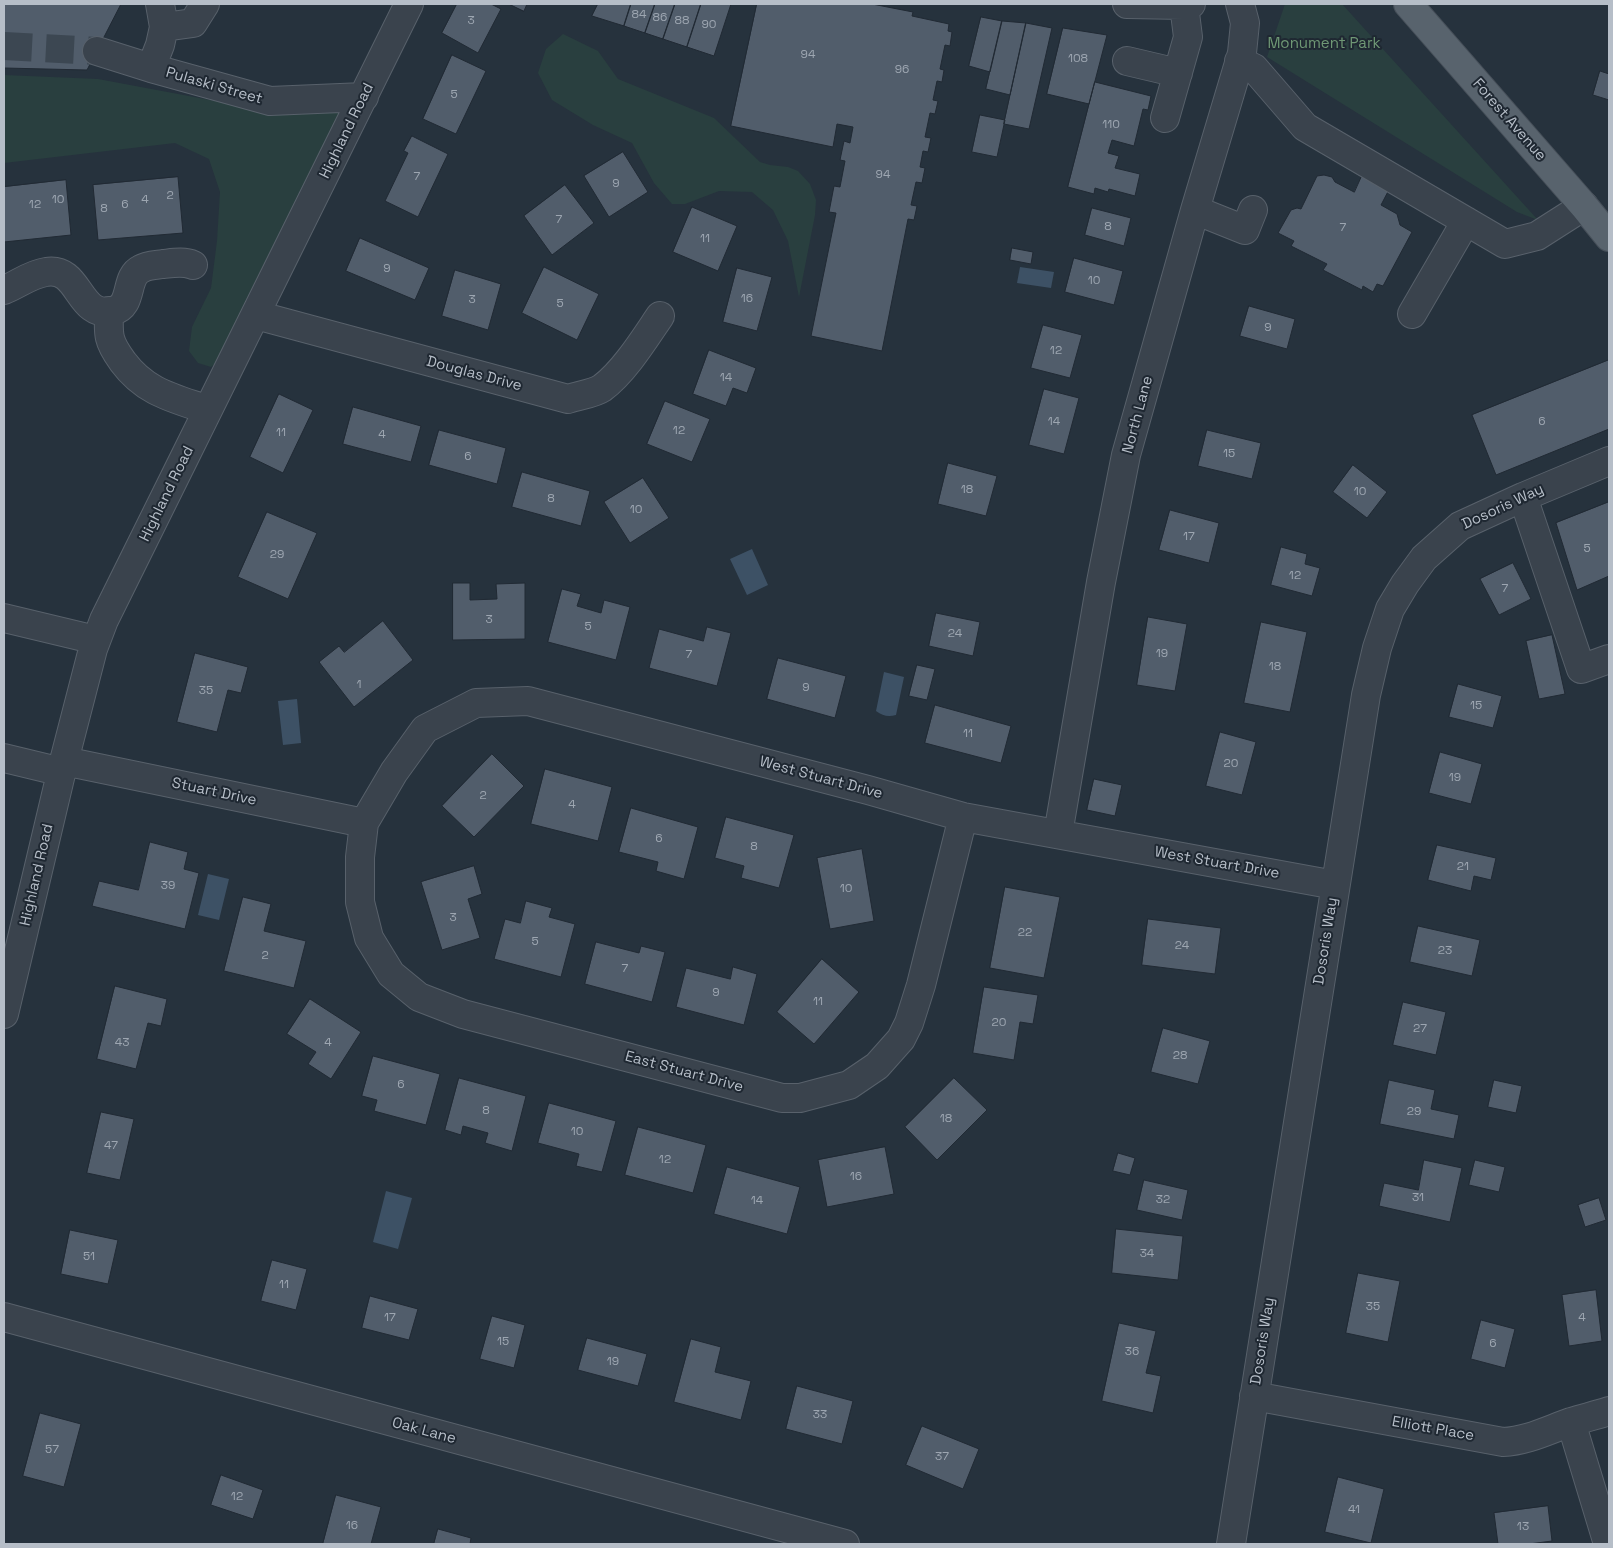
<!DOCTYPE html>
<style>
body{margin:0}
#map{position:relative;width:1613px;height:1548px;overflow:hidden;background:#26323d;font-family:"Space Grotesk",sans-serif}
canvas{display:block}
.frame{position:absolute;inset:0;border:5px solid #b6bec8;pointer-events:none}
</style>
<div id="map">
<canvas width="1613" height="1548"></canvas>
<div class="frame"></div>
</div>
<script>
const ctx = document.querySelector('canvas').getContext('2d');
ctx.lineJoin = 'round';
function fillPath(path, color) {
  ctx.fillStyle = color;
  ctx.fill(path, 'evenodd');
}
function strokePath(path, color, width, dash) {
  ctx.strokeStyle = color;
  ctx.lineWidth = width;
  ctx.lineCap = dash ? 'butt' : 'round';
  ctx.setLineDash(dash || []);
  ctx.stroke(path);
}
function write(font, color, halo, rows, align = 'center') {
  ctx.font = font + ' "Space Grotesk",sans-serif';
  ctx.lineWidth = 4;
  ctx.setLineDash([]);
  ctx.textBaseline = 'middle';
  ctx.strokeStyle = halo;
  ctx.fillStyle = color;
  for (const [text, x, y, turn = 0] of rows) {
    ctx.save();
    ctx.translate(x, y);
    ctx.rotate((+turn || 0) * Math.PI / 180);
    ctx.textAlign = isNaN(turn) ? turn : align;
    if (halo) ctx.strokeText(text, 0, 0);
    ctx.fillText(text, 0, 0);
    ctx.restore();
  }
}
const green = new Path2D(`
 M 1285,4 L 1342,4 L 1538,220 L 1517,212 L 1267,57 Z
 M 563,34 L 598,51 L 618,79 L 714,118 L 760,162 L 770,165 L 788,167 L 798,171 L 810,184 L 816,200 L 815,215 L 799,297 L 788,241 L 773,210 L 752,192 L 719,191 L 685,204 L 672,204 L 654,183 L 632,143 L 593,125 L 552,100 L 538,73 L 546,49 Z
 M 4,75 L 98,79 L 290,115 L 364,97 L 224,357 L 211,367 L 198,363 L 189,351 L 192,327 L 211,288 L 217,241 L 220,192 L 209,159 L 175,143 L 4,163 Z`);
const water = new Path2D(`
 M 1020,267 L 1054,272 L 1051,288 L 1017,283 Z
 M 752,549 L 768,585 L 747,595 L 730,559 Z
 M 884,672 L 904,677 L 896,715 C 888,717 883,716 876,711 Z
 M 297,699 L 301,743 L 283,745 L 278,701 Z
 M 208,874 L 229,879 L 219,920 L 198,915 Z
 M 386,1191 L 412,1198 L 398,1249 L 373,1242 Z`);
const building = new Path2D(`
 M 4,4 L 121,4 L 87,70 L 4,68 Z
 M 457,4 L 491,4 L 501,9 L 478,53 L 442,33 Z
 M 509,4 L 527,4 L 524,11 Z
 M 598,4 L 631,4 L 624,26 L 592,16 Z
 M 631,4 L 655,4 L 645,33 L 624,26 Z
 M 655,4 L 675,4 L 663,39 L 645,33 Z
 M 675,4 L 701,4 L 687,47 L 663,39 Z
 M 701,4 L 731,4 L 714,56 L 687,47 Z
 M 757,4 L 872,4 L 913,12 L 912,16 L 949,24 L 948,31 L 952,32 L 950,46 L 945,45 L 940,69 L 944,70 L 942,82 L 937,81 L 933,100 L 938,101 L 935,114 L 930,113 L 925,137 L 931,138 L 928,152 L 923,151 L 920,167 L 925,168 L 922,183 L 916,182 L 911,205 L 917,206 L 914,220 L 908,219 L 882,351 L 811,336 L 836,213 L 829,212 L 834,186 L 840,187 L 845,161 L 840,160 L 844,141 L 850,143 L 853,127 L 837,124 L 833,147 L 731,126 Z
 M 981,17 L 1002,21 L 990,72 L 969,66 Z
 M 1002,21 L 1026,23 L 1010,95 L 986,89 Z
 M 1026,23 L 1052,28 L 1029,129 L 1004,124 Z
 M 1063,28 L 1107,35 L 1089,104 L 1047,94 Z
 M 452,55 L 486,71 L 456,134 L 423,119 Z
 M 1600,71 L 1609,74 L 1609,100 L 1593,95 Z
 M 1095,82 L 1151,96 L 1148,110 L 1143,109 L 1134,146 L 1112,140 L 1108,153 L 1119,156 L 1115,168 L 1140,174 L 1135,196 L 1109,189 L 1108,192 L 1095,188 L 1094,194 L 1068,187 Z
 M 980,115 L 1005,120 L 997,157 L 972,152 Z
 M 412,136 L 448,154 L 418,217 L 385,201 L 408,153 L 404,151 Z
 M 623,152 L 648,192 L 609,217 L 584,176 Z
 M 1366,167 L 1393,182 L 1381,205 L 1397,214 L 1400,225 L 1412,232 L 1383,286 L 1377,284 L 1373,292 L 1363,286 L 1362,290 L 1323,270 L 1327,264 L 1291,246 L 1294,241 L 1278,233 L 1291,210 L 1297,208 L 1301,209 L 1317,176 L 1324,175 L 1332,177 L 1335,182 L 1354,192 Z
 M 178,177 L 183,233 L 98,240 L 93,185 Z
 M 66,180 L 71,235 L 4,242 L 4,187 Z
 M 565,185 L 594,223 L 552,255 L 524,216 Z
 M 692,207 L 737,226 L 718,271 L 673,252 Z
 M 1092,208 L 1131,218 L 1124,246 L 1085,235 Z
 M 360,238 L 429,268 L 415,300 L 346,271 Z
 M 1012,248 L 1033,252 L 1031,264 L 1010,260 Z
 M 1074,258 L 1123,271 L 1114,305 L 1065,292 Z
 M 544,267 L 599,294 L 577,340 L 522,313 Z
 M 737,268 L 772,277 L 757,331 L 723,322 Z
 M 455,270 L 501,284 L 488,330 L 442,316 Z
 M 1249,306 L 1295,319 L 1287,349 L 1240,336 Z
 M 1043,325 L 1082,335 L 1070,378 L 1031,368 Z
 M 709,350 L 756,368 L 747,393 L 733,388 L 726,406 L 693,394 Z
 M 1609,360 L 1609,429 L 1496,475 L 1472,415 Z
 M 1044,389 L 1079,398 L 1064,454 L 1029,445 Z
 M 279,394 L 313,410 L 283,473 L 250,457 Z
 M 665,401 L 710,419 L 692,462 L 647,444 Z
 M 353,407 L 421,426 L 411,462 L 343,444 Z
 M 439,430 L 506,448 L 497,484 L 429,465 Z
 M 1207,430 L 1261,443 L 1252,479 L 1198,466 Z
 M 948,463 L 997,476 L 986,516 L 938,504 Z
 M 1353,465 L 1387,492 L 1367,518 L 1333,492 Z
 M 522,472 L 590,491 L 581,526 L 512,507 Z
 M 643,478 L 669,518 L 630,543 L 604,502 Z
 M 1609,502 L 1609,576 L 1577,590 L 1556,523 Z
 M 1170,510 L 1219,523 L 1209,563 L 1159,550 Z
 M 267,512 L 317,533 L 288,599 L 238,577 Z
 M 1281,547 L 1307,554 L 1305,564 L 1320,568 L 1312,596 L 1271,585 Z
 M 1513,563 L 1531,599 L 1499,615 L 1480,579 Z
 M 453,583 L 470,583 L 470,600 L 497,599 L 496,584 L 525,583 L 525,639 L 453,640 Z
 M 562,589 L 581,594 L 577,606 L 601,613 L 604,600 L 630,607 L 616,660 L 548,642 Z
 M 936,613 L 980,622 L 973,656 L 929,646 Z
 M 1148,617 L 1187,624 L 1175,691 L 1137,685 Z
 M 383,621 L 413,660 L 354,707 L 319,662 L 339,646 L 344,652 Z
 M 1261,622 L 1307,632 L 1290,712 L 1244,703 Z
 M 707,627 L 731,633 L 717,686 L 649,668 L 659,629 L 703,641 Z
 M 1552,635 L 1565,694 L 1539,699 L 1526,641 Z
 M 195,653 L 248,667 L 241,693 L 228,690 L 217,732 L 177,722 Z
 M 778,658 L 846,676 L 835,718 L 767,699 Z
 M 917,665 L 935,669 L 927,700 L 909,696 Z
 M 1458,684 L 1502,696 L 1493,728 L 1449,717 Z
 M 935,705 L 1011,726 L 1001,763 L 925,743 Z
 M 1220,732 L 1256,742 L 1242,795 L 1206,786 Z
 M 1440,752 L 1482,764 L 1471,804 L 1429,793 Z
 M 492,754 L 524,786 L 474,837 L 442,806 Z
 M 545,769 L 612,787 L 598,841 L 531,824 Z
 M 1094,779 L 1122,785 L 1115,816 L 1087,810 Z
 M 631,808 L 698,827 L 684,879 L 656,871 L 658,862 L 619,852 Z
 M 726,817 L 794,835 L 779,888 L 741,878 L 744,866 L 715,858 Z
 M 150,842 L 188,852 L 184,869 L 199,873 L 185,929 L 92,906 L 99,881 L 138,890 Z
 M 1437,845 L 1496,858 L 1491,880 L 1474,876 L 1471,891 L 1428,880 Z
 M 862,849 L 874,921 L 830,929 L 817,858 Z
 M 474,866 L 482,894 L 468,899 L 480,938 L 442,950 L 421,882 Z
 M 1005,887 L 1060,897 L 1044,978 L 990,968 Z
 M 243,897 L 271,904 L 264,931 L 306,941 L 294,988 L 224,971 Z
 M 526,901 L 552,908 L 549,917 L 575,924 L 561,977 L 494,959 L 505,919 L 520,923 Z
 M 1148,919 L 1221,928 L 1215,974 L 1142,965 Z
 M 1418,926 L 1480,940 L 1472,976 L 1410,962 Z
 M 596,942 L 639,953 L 641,946 L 665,952 L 652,1002 L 585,984 Z
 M 822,959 L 859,992 L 814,1044 L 777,1012 Z
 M 733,967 L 757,974 L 744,1025 L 676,1007 L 686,968 L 730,979 Z
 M 115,986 L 167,999 L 161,1026 L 148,1023 L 136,1069 L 97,1059 Z
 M 984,987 L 1038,995 L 1033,1024 L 1020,1022 L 1014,1060 L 973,1053 Z
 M 310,999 L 361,1032 L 331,1079 L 308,1064 L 316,1052 L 287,1034 Z
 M 1403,1002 L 1446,1012 L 1436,1055 L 1393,1045 Z
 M 1163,1028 L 1210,1041 L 1198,1084 L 1151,1072 Z
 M 373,1056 L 440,1074 L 426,1125 L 374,1111 L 377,1100 L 362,1096 Z
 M 459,1078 L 526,1096 L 512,1151 L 485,1143 L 488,1133 L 463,1126 L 461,1135 L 445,1130 Z
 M 954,1078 L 987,1110 L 937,1160 L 905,1127 Z
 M 1389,1080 L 1435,1090 L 1431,1109 L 1459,1115 L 1454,1139 L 1380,1124 Z
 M 1494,1080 L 1522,1086 L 1516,1113 L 1488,1107 Z
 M 549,1103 L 616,1121 L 602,1172 L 576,1166 L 579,1154 L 538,1143 Z
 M 101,1112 L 134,1119 L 120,1180 L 87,1173 Z
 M 638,1127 L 706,1145 L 693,1193 L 625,1175 Z
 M 885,1147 L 894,1194 L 827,1207 L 818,1160 Z
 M 1118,1153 L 1135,1158 L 1130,1175 L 1113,1171 Z
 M 1424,1160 L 1462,1168 L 1450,1222 L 1379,1206 L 1384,1183 L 1418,1190 Z
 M 1475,1160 L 1505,1167 L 1499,1192 L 1469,1185 Z
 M 727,1167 L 800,1187 L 787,1234 L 714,1214 Z
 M 1144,1180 L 1188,1190 L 1182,1220 L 1137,1210 Z
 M 1599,1198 L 1606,1220 L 1585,1227 L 1578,1205 Z
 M 1116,1229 L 1183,1236 L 1178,1280 L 1112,1273 Z
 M 70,1230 L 118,1240 L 108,1284 L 61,1274 Z
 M 272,1260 L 307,1269 L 296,1310 L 261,1301 Z
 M 1358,1273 L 1400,1281 L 1388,1342 L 1346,1333 Z
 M 1596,1290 L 1602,1341 L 1569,1346 L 1562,1295 Z
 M 370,1296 L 418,1309 L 409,1340 L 362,1328 Z
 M 492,1316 L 525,1325 L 514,1368 L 480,1359 Z
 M 1481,1320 L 1515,1329 L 1505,1368 L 1471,1359 Z
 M 1119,1323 L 1156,1331 L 1146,1373 L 1161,1376 L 1153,1413 L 1102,1401 Z
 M 587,1338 L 647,1354 L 638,1386 L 578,1370 Z
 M 691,1339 L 721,1347 L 715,1372 L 751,1381 L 741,1420 L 674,1402 Z
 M 797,1386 L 853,1401 L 842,1444 L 786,1429 Z
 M 40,1413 L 81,1424 L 64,1487 L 23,1476 Z
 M 922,1426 L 979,1449 L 963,1489 L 906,1465 Z
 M 221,1475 L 263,1490 L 253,1519 L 211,1505 Z
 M 1338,1477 L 1384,1489 L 1371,1543 L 1325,1532 Z
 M 336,1495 L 381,1507 L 371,1544 L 323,1544 Z
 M 1548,1506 L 1552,1541 L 1529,1544 L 1498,1544 L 1494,1513 Z
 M 438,1529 L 471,1538 L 470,1544 L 434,1544 Z`);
const minorTunnel = new Path2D(`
 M 4,46 L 97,51`);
const minor = new Path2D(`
 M 1127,4 L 1184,5 L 1191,4
 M 164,27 L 193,23 L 205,4
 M 97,51 L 151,68 L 270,101 L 364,97
 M 1127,61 L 1178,73
 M 1239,61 L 1254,68 L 1305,127 L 1505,244 L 1537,236 L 1584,206
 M 151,68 L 160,45 L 164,27 L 160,4
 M 1165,118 L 1188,37 L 1184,5
 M 1195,210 L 1245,230 L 1253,210
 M 4,290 C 17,285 31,274 46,272 C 81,266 77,319 113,311 C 134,306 124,277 141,269 C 147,265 156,265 163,264 C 173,263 184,261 193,265
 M 109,311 C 109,320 108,330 110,338 C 112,347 118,355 123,362 C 146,393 174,398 208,410
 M 1412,314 L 1466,221
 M 256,315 L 568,399 C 579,395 593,394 602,388 C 624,372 645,338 660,316
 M 1523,497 L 1581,669 L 1609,659
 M 4,618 L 96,640
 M 4,758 L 62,772
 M 64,761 L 364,823
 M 963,817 L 921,985 L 909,1023 L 901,1039 L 877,1066 L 849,1085 L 800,1098 L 782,1098 L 463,1014 L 419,997 L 391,974 L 369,938 L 360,902 L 360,857 L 364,823 L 394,772 L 425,729 L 476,703 L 528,701 L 868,790 L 963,817 L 1335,885
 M 1058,834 L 1101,582 L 1126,455 L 1195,210 L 1242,53 L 1245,23 L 1240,4
 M 4,1014 L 64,761 L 93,649 L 104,620 L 409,4
 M 4,1317 L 845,1544
 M 1254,1396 L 1503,1442 C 1527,1441 1548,1430 1571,1422 C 1584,1418 1597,1415 1609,1411
 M 1571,1422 L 1608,1544
 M 1231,1544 L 1366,695 L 1377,648 L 1390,609 L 1405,584 L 1424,558 L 1460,526 L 1523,497 L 1609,461`);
const major = new Path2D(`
 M 1408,4 L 1584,206 L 1609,237`);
const numberNames = [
 ["84",639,15],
 ["86",660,18],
 ["3",471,21],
 ["88",682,21],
 ["90",709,25],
 ["94",808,55],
 ["108",1078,59],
 ["96",902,70],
 ["5",454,95],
 ["110",1111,125],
 ["94",883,175],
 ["7",417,177],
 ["9",616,184],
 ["2",170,196],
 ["10",58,200],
 ["4",145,200],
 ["12",35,205],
 ["6",125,205],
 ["8",104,209],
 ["7",559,220],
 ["8",1108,227],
 ["7",1343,228],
 ["11",705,239],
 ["9",387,269],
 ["10",1094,281],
 ["16",747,299],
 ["3",472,300],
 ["5",560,304],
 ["9",1268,328],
 ["12",1056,351],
 ["14",726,378],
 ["14",1054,422],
 ["6",1542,422],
 ["12",679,431],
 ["11",281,433],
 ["4",382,435],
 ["15",1229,454],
 ["6",468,457],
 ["18",967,490],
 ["10",1360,492],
 ["8",551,499],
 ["10",636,510],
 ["17",1189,537],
 ["5",1587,549],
 ["29",277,555],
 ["12",1295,576],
 ["7",1505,589],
 ["3",489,620],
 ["5",588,627],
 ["24",955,634],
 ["19",1162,654],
 ["7",689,655],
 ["18",1275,667],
 ["1",359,685],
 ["9",806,688],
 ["35",206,691],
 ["15",1476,706],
 ["11",968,734],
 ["20",1231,764],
 ["19",1455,778],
 ["2",483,796],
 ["4",572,805],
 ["6",659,839],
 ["8",754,847],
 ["21",1463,867],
 ["39",168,886],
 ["10",846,889],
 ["3",453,918],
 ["22",1025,933],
 ["5",535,942],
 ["24",1182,946],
 ["23",1445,951],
 ["2",265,956],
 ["7",625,969],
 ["9",716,993],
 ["11",818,1002],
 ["20",999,1023],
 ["27",1420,1029],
 ["43",122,1043],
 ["4",328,1043],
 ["28",1180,1056],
 ["6",401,1085],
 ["8",486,1111],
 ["29",1414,1112],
 ["18",946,1119],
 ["10",577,1132],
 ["47",111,1146],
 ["12",665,1160],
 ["16",856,1177],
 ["31",1418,1198],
 ["32",1163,1200],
 ["14",757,1201],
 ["34",1147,1254],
 ["51",89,1257],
 ["11",284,1285],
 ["35",1373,1307],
 ["17",390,1318],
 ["4",1582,1318],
 ["15",503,1342],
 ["6",1493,1344],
 ["36",1132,1352],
 ["19",613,1362],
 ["33",820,1415],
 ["57",52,1450],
 ["37",942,1457],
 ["12",237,1497],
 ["41",1354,1510],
 ["16",352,1526],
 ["13",1523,1527]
];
const parkNames = [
 ["Monument Park",1324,44]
];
const streetNames = [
 ["Pulaski Street",214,86,16],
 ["Forest Avenue",1509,120,49],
 ["Highland Road",347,131,-64],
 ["Douglas Drive",474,374,15],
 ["North Lane",1138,415,-75],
 ["Highland Road",167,494,-64],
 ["Dosoris Way",1503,507,-25],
 ["West Stuart Drive",821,778,15],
 ["Stuart Drive",214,792,12],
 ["West Stuart Drive",1217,863,10],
 ["Highland Road",37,875,-77],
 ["Dosoris Way",1326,941,-81],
 ["East Stuart Drive",684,1072,15],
 ["Dosoris Way",1263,1341,-81],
 ["Elliott Place",1433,1429,10],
 ["Oak Lane",424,1431,15]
];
fillPath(green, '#293f3f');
fillPath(water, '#3d5165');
fillPath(building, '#515d6b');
strokePath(building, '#212a34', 1);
strokePath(minorTunnel, '#3c4752', 28, [28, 14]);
strokePath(minor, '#58616b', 30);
strokePath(major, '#464f59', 30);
strokePath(minor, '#3a434d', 28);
strokePath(major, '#58636d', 28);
write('12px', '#9da6b1', null, numberNames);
write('15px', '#6f9875', '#1f2832', parkNames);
write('15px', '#b6bec8', '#1f2832', streetNames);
</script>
